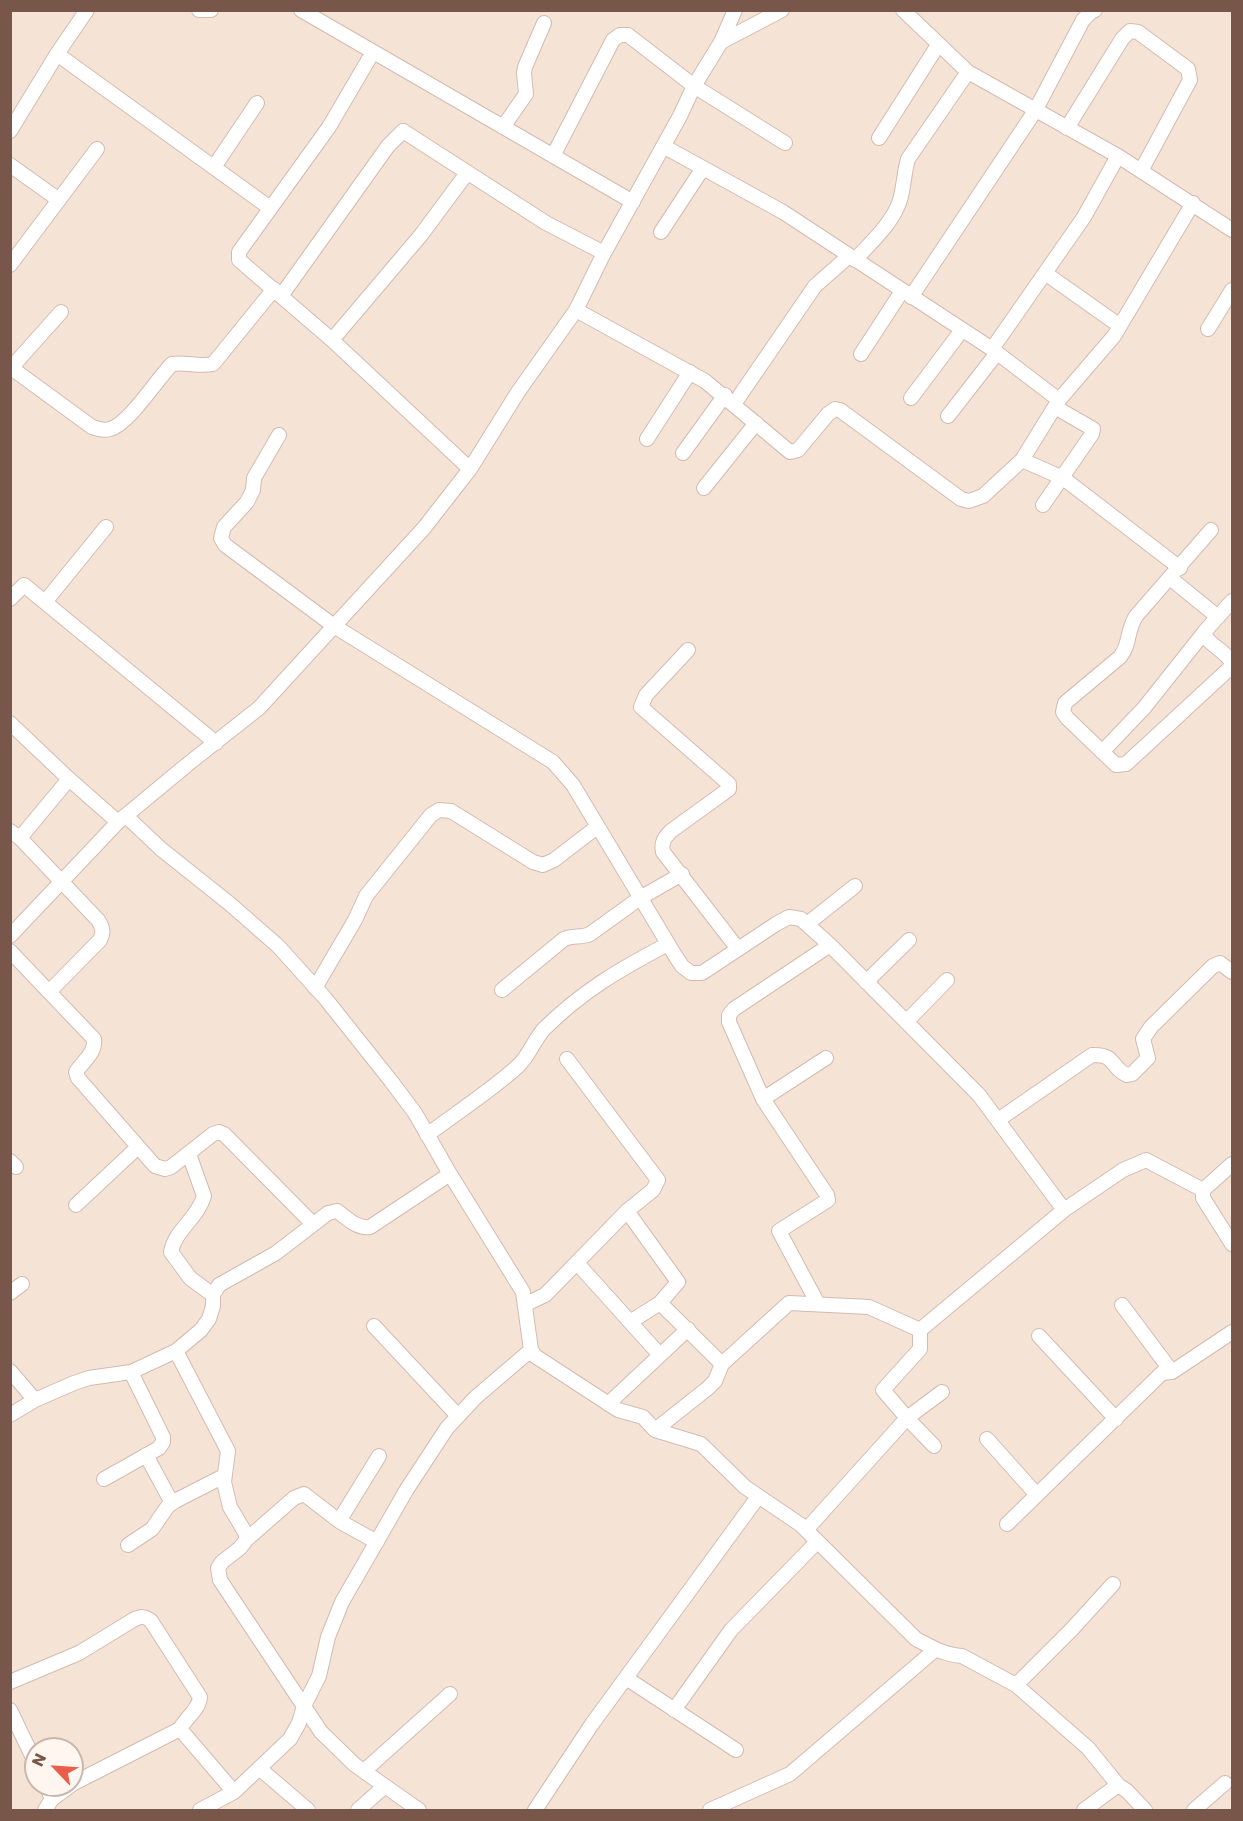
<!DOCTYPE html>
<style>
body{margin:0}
#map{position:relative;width:1243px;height:1821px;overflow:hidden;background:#fdf3e8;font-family:Poppins,sans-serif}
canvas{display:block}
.frame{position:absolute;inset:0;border:12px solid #79564a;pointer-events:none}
.north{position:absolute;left:24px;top:1737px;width:60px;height:60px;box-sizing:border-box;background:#fff7ef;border:2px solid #c9b7ad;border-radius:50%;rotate:295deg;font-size:16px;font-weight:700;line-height:24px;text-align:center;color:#79564a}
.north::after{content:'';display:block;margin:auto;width:21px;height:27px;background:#eb5c4a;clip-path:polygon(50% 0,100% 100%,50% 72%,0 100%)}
</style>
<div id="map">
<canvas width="1243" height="1821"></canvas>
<div class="frame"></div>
<div class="north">N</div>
</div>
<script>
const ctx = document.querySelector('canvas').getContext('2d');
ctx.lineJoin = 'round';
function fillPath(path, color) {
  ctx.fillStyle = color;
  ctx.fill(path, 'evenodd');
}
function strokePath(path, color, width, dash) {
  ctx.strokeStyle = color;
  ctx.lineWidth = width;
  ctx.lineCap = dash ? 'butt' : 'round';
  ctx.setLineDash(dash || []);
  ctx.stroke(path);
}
const residential = new Path2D(`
 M 11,11 L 1232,11 L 1232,1810 L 11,1810 ZM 36,1749 L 72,1749 L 72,1785 L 36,1785 Z`);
const street = new Path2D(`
 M 199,10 L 211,10
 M 301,10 L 633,202
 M 903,10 L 968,72 L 1118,156 L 1232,230
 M 721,42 L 782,10
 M 373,52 L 329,127 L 239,252 L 239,260 L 332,340 L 470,469
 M 57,54 L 270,208
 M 503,127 L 526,94 L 524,73 L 525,67 L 544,23
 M 1067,128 L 1122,39 L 1130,31 L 1138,32 L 1188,69 L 1190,80 L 1141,171
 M 10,131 L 57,54 L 87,10
 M 879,138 L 938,45
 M 663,146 L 783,212 L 992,349 L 1059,400
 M 553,156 L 613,40 L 620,35 L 628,35 L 694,86 L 785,143
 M 10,165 L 59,200
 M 214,167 L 257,103
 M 661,232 L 703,168
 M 855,260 C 871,242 893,223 900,200 C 904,187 904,172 908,159 L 968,72
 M 10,265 L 97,149
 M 1045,273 L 1120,326
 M 281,296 L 388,146 L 403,131 L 546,223 L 604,253
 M 911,297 L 1035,111 L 1083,20 L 1091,12 L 1095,10
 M 576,310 L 705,381 L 790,452 L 798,450 L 828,414 L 835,409 L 840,410 L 961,499 L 969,501 L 983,496 L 1022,460 L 1059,400 L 1114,336 L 1193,203
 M 1208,329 L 1232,290
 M 332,340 L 421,235 L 467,173
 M 992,349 L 1084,217 L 1118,156
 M 861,354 L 902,291
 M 10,367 L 92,427 C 99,429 104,431 110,429 C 129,424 157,379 172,364 C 186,362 199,367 213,364 L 274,289
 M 11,368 L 61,312
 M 911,398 L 962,330
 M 734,404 L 815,286 L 849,256
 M 948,416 L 997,353
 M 279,435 L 254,478 L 253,490 L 247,502 L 224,527 L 221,538 L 225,545 L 334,626 L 553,762 L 573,785 L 676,957 L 682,966 L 691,973 L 702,973 L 776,924 L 789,917 L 801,919 L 830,945 L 979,1095 L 1064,1210
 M 647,439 L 690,372
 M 683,453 L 725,395
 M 1022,460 L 1063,478 L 1180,568
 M 704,488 L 756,423
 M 1043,505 L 1092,434 L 1093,429 L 1055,407
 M 1211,530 L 1136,616 C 1126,632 1131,643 1120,657 L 1065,703 L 1063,712 L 1067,718 L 1116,765 L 1126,764 L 1230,668 L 1232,663 C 1226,651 1212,647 1205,636 L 1206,630 L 1232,601
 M 1170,578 L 1218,617
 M 10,599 L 24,585 L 216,743
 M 45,602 L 106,527
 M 688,650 L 646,695 L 641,707 L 729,784 L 729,789 L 671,831 C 664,838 661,843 663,852 L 738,949
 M 10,723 L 69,779 L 118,822
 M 1102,752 L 1144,708 L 1206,630
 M 126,816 L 161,849 L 230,904 L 278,946 L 325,998 L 391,1081 L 415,1113 L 450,1174 L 523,1292 L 531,1350 L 535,1356 L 618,1410 L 643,1417 L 655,1430 L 701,1444 L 745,1487 L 801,1525 L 916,1639 C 931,1647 945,1655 962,1656 L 1016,1685 L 1088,1748 L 1118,1785 L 1127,1791 L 1145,1810
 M 10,831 L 20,838 L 98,920 C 103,928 104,932 100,940 L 49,992
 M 20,838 L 69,779
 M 807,924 L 855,886
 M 10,936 L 118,822 L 188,764 L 259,708 L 424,528 L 470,469 L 518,392 L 576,310 L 604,253 L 680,116 L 694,86 L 721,42 L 735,10
 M 10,951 L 94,1039 C 96,1053 83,1061 76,1072 L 78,1078 L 155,1166 L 165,1169 L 171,1167 L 213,1134 L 219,1132 L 224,1134 L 313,1224
 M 866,982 L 909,940
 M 315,988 L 355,920 L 366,896 L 431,815 L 439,810 L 451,811 L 533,862 L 543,865 L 554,860 L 597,827
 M 502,990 L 564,939 C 573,935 581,938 590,934 L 640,898 L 682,874
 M 906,1022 L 947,980
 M 763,1099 L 826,1058
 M 998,1120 L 1092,1055 C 1117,1054 1110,1068 1127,1075 L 1132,1074 L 1148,1058 L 1143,1039 L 1151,1027 L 1213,966 L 1220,963 L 1232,972
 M 427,1135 C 456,1113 492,1090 518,1066 C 529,1056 534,1040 544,1029 C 582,991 622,968 668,944
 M 189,1154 L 204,1196 C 198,1218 175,1230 171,1252 L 190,1278 L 213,1295
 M 10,1161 L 16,1167
 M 1203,1190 L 1203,1198 L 1232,1244
 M 1203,1190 L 1232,1164
 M 76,1205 L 138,1147
 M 627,1211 L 678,1282 L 660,1303 L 630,1322
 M 577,1263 L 659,1354
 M 10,1293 L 22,1284
 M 660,1303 L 722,1364
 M 526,1304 L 545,1295 L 552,1288 L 627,1211 L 653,1190 L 658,1180 L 567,1059
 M 818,1304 L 779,1231 L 828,1200 L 827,1195 L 763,1099 L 729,1022 L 729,1015 L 734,1009 L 830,945
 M 1122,1305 L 1172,1372
 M 374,1326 L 458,1416
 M 920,1330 L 1064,1210 L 1123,1170 L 1146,1160 L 1203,1190
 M 1039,1336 L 1116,1419
 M 176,1351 L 228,1451 L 224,1482 L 230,1507 L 246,1534 L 246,1540 L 240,1548 L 222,1562 L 218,1568 L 220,1580 L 321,1732 L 355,1765 L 419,1810
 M 10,1371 L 35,1400
 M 608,1404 L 688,1329
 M 10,1415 L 35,1400 L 74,1383 L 89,1378 L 131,1372 L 176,1351 L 201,1330 L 209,1319 L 213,1306 L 213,1295 L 219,1285 L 276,1253 L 328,1213 L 337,1211 C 347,1218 357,1229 370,1227 L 450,1174
 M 655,1430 L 708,1388 L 715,1381 L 722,1364 L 789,1303 L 869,1307 L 920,1330
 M 987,1439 L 1037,1495
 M 934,1446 L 907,1418 L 942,1392
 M 146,1455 L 172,1503
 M 104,1479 L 159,1448 L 163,1442 L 163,1437 L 131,1372
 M 339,1521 L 379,1456
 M 1007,1524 L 1162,1373 L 1172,1372 L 1232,1332
 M 806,1530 L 907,1418 L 883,1390 L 920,1349 L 920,1330
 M 246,1540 L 294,1498 L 304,1494 L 339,1521 L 377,1542
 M 128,1545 L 152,1529 L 168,1506 L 175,1501 L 224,1476
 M 626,1678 L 736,1750
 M 10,1682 L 79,1653 L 133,1620 C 141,1616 145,1616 151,1621 L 200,1697 C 199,1710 186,1717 180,1729 L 234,1792
 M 1016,1685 L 1073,1628 L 1113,1584
 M 10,1710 L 36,1764
 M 674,1710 L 731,1630 L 817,1542
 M 259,1768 L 308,1810
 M 364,1771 L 450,1694
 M 72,1784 L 180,1729
 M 46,1785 L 52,1799
 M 45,1810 L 52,1799 L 71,1785
 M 200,1810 L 234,1792 L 290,1739 L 299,1723 L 304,1706 L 319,1676 L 328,1637 L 342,1602 L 407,1489 L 447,1428 L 476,1397 L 531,1350
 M 358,1810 L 385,1786
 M 535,1810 L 592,1724 L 758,1497
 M 710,1810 L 790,1774 L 936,1649
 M 1084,1810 L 1118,1785
 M 1194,1810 L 1225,1783`);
fillPath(residential, '#f5e4d6');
strokePath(street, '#d3bbb0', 16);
strokePath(street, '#fff', 14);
</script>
